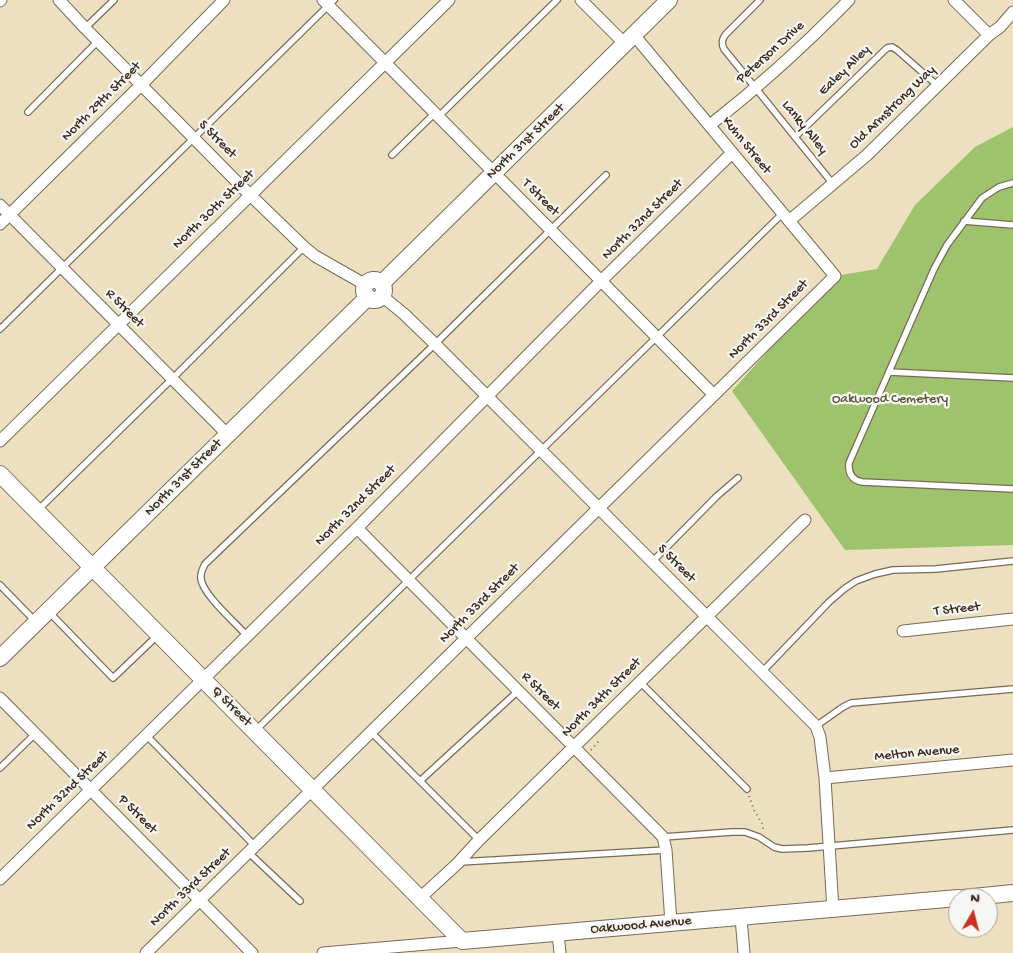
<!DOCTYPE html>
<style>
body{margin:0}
#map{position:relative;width:1013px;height:953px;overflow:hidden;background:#ece0c1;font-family:"Gochi Hand",sans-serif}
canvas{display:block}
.north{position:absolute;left:948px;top:888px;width:50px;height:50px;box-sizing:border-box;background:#f6f6f2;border:1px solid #aba49d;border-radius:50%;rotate:8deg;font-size:14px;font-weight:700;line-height:20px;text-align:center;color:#3b2a1e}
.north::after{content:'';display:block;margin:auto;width:18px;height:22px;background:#c8321e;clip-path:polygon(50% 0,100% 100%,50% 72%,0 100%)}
</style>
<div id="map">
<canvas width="1013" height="953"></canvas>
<div class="north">N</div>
</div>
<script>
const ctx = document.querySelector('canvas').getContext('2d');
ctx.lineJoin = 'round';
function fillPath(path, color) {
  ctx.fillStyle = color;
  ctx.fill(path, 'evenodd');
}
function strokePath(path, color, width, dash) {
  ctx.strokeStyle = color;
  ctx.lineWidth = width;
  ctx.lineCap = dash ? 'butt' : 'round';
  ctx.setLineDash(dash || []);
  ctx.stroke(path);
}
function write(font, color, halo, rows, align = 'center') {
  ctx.font = font + ' "Gochi Hand",sans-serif';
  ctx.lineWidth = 4.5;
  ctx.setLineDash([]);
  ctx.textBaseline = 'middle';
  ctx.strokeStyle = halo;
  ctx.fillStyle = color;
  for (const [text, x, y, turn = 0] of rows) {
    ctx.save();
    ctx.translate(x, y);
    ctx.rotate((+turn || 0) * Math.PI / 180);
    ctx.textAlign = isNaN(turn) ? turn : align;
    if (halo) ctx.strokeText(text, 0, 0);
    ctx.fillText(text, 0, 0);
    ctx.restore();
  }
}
const green = new Path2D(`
 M 1013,127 L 1013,545 L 845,550 L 732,391 L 835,276 L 877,269 L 915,205 L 975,147 Z`);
const path = new Path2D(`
 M 593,706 L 605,696
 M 591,750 L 599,741
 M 749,796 L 754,810 L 763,825 L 763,831`);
const lane = new Path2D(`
 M 760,0 L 726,34 C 722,39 721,43 724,49 L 833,184
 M 85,28 L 114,0
 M 28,112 L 98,41
 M 438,117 L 557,0
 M 795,137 L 887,48 L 892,47 L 897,50 L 938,86
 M 392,155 L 435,113
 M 1013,183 L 999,187 L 982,198 L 947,245 L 934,269 L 849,463 C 848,473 852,480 862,482 L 1013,489
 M 964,221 L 1013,225
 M 0,329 L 334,0
 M 889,372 L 1013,378
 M 38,510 L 179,372 L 304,247
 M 652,562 L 717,496 L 738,478
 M 0,585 L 35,621
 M 50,613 L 113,678 L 158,635
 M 247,636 C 236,623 203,595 201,579 C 200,573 203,568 205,564 L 435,344 L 606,175
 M 762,672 L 829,602 L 844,589 L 856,581 L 875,574 L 893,570 L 936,569 L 1013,561
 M 640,682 L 747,789
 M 816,726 L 843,707 L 851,703 L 1013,689
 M 256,730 L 783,213
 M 371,732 L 479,840
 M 146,735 L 255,846
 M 0,768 L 35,734
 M 420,781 L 518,691
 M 663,837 L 732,832 L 745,832 L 759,837 L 774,847 L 782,849 L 808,848 L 1013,830
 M 248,852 L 300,901
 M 460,862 L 666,850`);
const street = new Path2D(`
 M 59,0 L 85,28 L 243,188 L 304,247 L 315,256 L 366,285
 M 323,0 L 714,395
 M 581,0 L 625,44
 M 954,0 L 989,35
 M 0,1 L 1,0
 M 710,125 C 760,86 805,45 849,0
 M 0,205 L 228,435
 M 789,221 L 867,155 L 989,35 L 1000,27 L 1013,12
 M 0,224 L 141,85 L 224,0
 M 382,296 L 404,314 L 435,344 L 816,726 L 820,737 L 825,778 L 833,910
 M 0,441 L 449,0
 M 357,528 L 663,837 L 666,850 L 671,923
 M 903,631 L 1013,619
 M 0,698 L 252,953
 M 825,778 L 1013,760
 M 0,879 L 357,528 L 602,280 L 732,153
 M 420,898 L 458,863 L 479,840 L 805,520
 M 741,918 L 744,953
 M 558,933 L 560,953
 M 146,953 L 835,276 L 634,35
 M 323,953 L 462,941`);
const secondary = new Path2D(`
 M364 290a10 10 0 1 1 20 0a10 10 0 1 1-20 0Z
 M 382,283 L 669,0
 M 0,474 L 462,941 L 958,898
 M 0,658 L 368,297
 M 963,898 L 1013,893`);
const streetNames = [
 ["Peterson Drive",771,53,-42],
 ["Ealey Alley",845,71,-44],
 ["North 29th Street",102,102,-45],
 ["Old Armstrong Way",893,108,-44],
 ["Lanky Alley",804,128,51],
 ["S Street",217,140,45],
 ["North 31st Street",526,142,-44],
 ["Kuhn Street",746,146,51],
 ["T Street",540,198,45],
 ["North 30th Street",214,210,-44],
 ["North 32nd Street",643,220,-45],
 ["R Street",124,309,45],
 ["North 33rd Street",769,320,-45],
 ["North 31st Street",184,478,-45],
 ["North 32nd Street",356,506,-45],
 ["S Street",676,564,45],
 ["North 33rd Street",480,604,-45],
 ["T Street",957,610,-6],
 ["R Street",540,692,45],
 ["North 34th Street",602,698,-45],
 ["Q Street",231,707,45],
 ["Melton Avenue",917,754,-5],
 ["North 32nd Street",68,791,-44],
 ["P Street",137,815,45],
 ["North 33rd Street",191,888,-44],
 ["Oakwood Avenue",641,926,-5]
];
const parkNames = [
 ["Oakwood Cemetery",890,400]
];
fillPath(green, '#9fc26c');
strokePath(lane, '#796a57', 8);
strokePath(street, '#796a57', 13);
strokePath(secondary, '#796a57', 18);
strokePath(path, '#796a57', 2, [1, 4]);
strokePath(lane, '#fff', 5.5);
strokePath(street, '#fff', 11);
strokePath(secondary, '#fff', 16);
write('14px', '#3b2a1e', '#f6f6f2', streetNames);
write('14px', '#595835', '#f6f6f2', parkNames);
</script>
